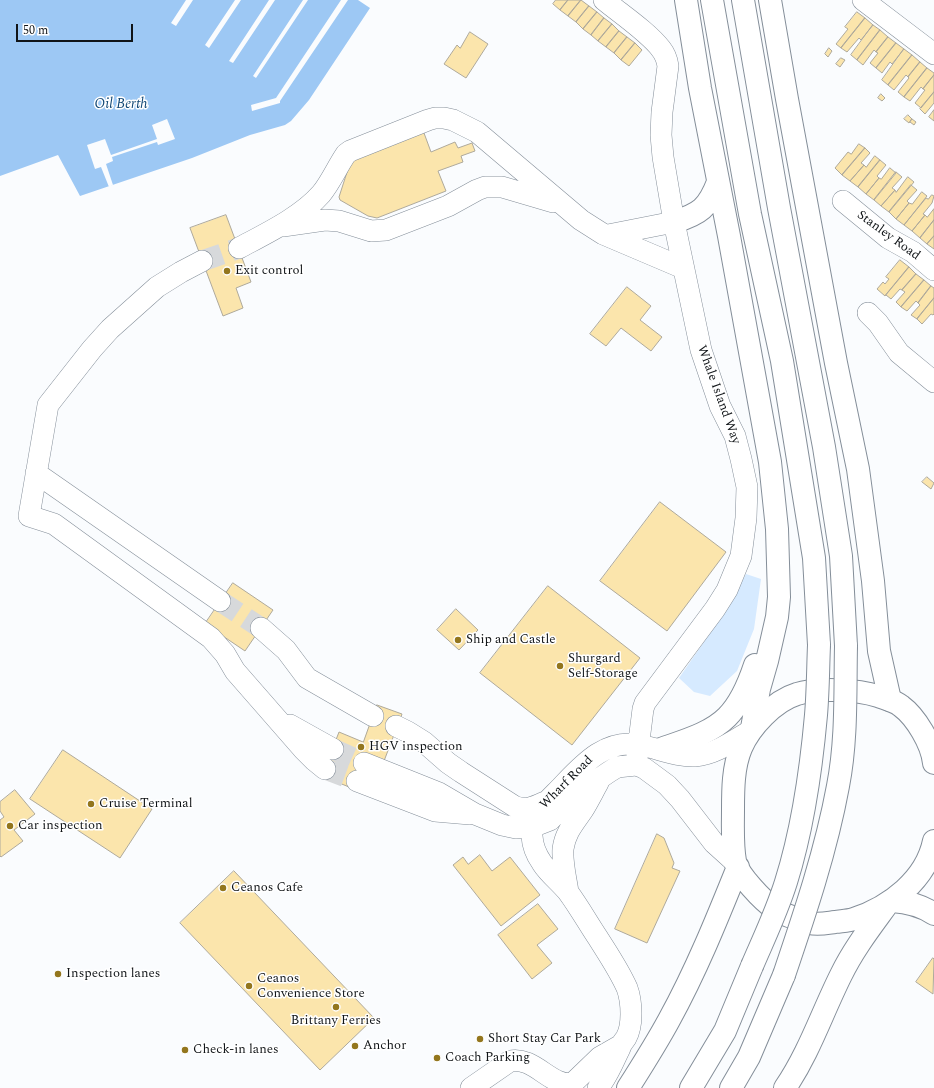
<!DOCTYPE html>
<style>
body{margin:0}
#map{position:relative;width:934px;height:1088px;overflow:hidden;background:#fafcfe;font-family:Spectral,serif}
canvas{display:block}
.scale{position:absolute;left:16px;top:24px;width:117px;height:18px;box-sizing:border-box;border:2px solid #101417;border-top:0;padding-left:5px;font-size:12px;line-height:14px;white-space:nowrap;color:#101417;-webkit-text-stroke:3px #fff;paint-order:stroke}
</style>
<div id="map">
<canvas width="934" height="1088"></canvas>
<div class="scale">50 m</div>
</div>
<script>
const ctx = document.querySelector('canvas').getContext('2d');
ctx.lineJoin = 'round';
function fillPath(path, color) {
  ctx.fillStyle = color;
  ctx.fill(path, 'evenodd');
}
function strokePath(path, color, width, dash) {
  ctx.strokeStyle = color;
  ctx.lineWidth = width;
  ctx.lineCap = dash ? 'butt' : 'round';
  ctx.setLineDash(dash || []);
  ctx.stroke(path);
}
function write(font, color, halo, rows, align = 'center') {
  ctx.font = font + ' Spectral,serif';
  ctx.lineWidth = 3;
  ctx.setLineDash([]);
  ctx.textBaseline = 'middle';
  ctx.strokeStyle = halo;
  ctx.fillStyle = color;
  for (const [text, x, y, turn = 0] of rows) {
    ctx.save();
    ctx.translate(x, y);
    ctx.rotate((+turn || 0) * Math.PI / 180);
    ctx.textAlign = isNaN(turn) ? turn : align;
    if (halo) ctx.strokeText(text, 0, 0);
    ctx.fillText(text, 0, 0);
    ctx.restore();
  }
}
const green = new Path2D(`
 M 746,574 L 761,579 L 754,629 L 737,671 L 710,696 L 694,692 L 679,678 L 715,626 Z`);
const water = new Path2D(`
 M 0,0 L 358,0 L 370,8 L 309,100 L 291,121 L 285,125 L 250,135 L 192,158 L 80,196 L 58,155 L 0,176 Z`);
const pier = new Path2D(`
 M 186,0 L 193,0 L 176,26 L 171,23 Z
 M 235,0 L 241,0 L 209,48 L 205,45 Z
 M 269,0 L 275,0 L 233,63 L 229,61 Z
 M 303,0 L 308,0 L 256,78 L 253,76 Z
 M 341,0 L 348,0 L 280,101 L 280,103 L 252,111 L 251,105 L 276,98 Z
 M 167,119 L 175,139 L 158,145 L 157,142 L 112,157 L 113,161 L 106,164 L 113,185 L 109,187 L 101,167 L 95,169 L 87,145 L 105,139 L 111,155 L 157,139 L 152,125 Z`);
const building = new Path2D(`
 M 556,0 L 568,0 L 560,10 L 553,4 Z
 M 568,0 L 581,0 L 568,16 L 560,10 Z
 M 581,0 L 589,6 L 576,22 L 568,16 Z
 M 589,6 L 597,12 L 583,29 L 576,22 Z
 M 597,12 L 604,18 L 591,35 L 583,29 Z
 M 857,12 L 865,18 L 841,48 L 836,44 L 848,29 L 845,27 Z
 M 604,18 L 612,24 L 598,41 L 591,35 Z
 M 865,18 L 873,25 L 861,40 L 859,38 L 847,52 L 841,48 Z
 M 612,24 L 619,31 L 606,47 L 598,41 Z
 M 873,25 L 880,30 L 857,60 L 851,55 Z
 M 880,30 L 888,37 L 876,52 L 874,50 L 863,65 L 857,60 Z
 M 619,31 L 627,37 L 614,53 L 606,47 Z
 M 470,32 L 488,44 L 466,78 L 444,64 L 457,45 L 460,48 Z
 M 627,37 L 635,43 L 621,60 L 614,53 Z
 M 888,37 L 896,43 L 876,68 L 870,63 L 878,53 L 876,52 Z
 M 635,43 L 642,50 L 629,66 L 621,60 Z
 M 896,43 L 904,49 L 892,64 L 890,62 L 882,73 L 876,68 Z
 M 829,48 L 832,51 L 828,57 L 825,54 Z
 M 904,49 L 912,55 L 888,85 L 882,80 Z
 M 912,55 L 920,62 L 908,77 L 906,75 L 894,90 L 888,85 Z
 M 841,58 L 845,60 L 840,67 L 836,64 Z
 M 920,62 L 927,68 L 904,97 L 898,92 L 909,78 L 908,77 Z
 M 927,68 L 934,73 L 934,75 L 923,89 L 921,87 L 910,101 L 904,97 Z
 M 934,75 L 934,92 L 921,108 L 915,103 L 925,90 L 923,89 Z
 M 934,92 L 934,103 L 925,114 L 920,109 Z
 M 881,94 L 885,98 L 882,101 L 878,98 Z
 M 934,110 L 934,121 L 929,117 Z
 M 908,115 L 912,119 L 909,123 L 904,119 Z
 M 912,119 L 916,122 L 914,125 L 910,122 Z
 M 424,133 L 431,152 L 455,142 L 458,148 L 472,143 L 475,151 L 461,156 L 463,162 L 438,171 L 446,191 L 377,218 L 368,216 L 340,200 L 339,197 L 349,166 L 354,160 Z
 M 859,144 L 865,148 L 842,175 L 835,168 L 848,152 L 851,154 Z
 M 865,148 L 870,153 L 861,163 L 864,165 L 850,181 L 842,175 Z
 M 875,156 L 880,160 L 858,187 L 850,181 L 864,165 L 866,167 Z
 M 880,160 L 886,165 L 877,176 L 879,178 L 866,194 L 858,187 Z
 M 890,168 L 896,173 L 874,200 L 866,194 L 879,178 L 881,179 Z
 M 896,172 L 902,177 L 892,188 L 895,190 L 881,206 L 874,200 Z
 M 908,177 L 914,182 L 889,212 L 881,206 L 895,190 L 896,192 Z
 M 911,185 L 917,190 L 907,201 L 909,203 L 896,219 L 889,212 Z
 M 922,192 L 927,196 L 904,225 L 896,219 L 909,203 L 912,204 Z
 M 932,195 L 934,196 L 932,203 L 923,214 L 925,215 L 912,231 L 904,225 L 926,198 L 928,199 Z
 M 934,209 L 934,220 L 920,238 L 912,231 L 925,215 L 927,217 Z
 M 226,215 L 251,282 L 236,288 L 243,308 L 223,316 L 190,228 Z
 M 934,220 L 934,236 L 927,244 L 920,238 Z
 M 934,236 L 934,249 L 927,244 Z
 M 900,260 L 909,267 L 885,296 L 877,289 L 883,282 L 885,284 L 889,279 L 886,277 Z
 M 909,267 L 916,274 L 902,290 L 900,289 L 891,299 L 886,295 Z
 M 916,274 L 924,280 L 901,307 L 896,302 L 905,292 L 902,290 Z
 M 924,280 L 931,286 L 918,303 L 916,301 L 907,311 L 901,307 Z
 M 931,286 L 934,288 L 934,298 L 917,319 L 911,315 L 920,305 L 918,303 Z
 M 627,287 L 651,306 L 640,320 L 662,337 L 651,351 L 621,328 L 606,346 L 590,334 Z
 M 934,298 L 934,314 L 933,315 L 931,314 L 922,324 L 917,319 Z
 M 927,477 L 934,483 L 931,489 L 922,482 Z
 M 660,502 L 726,552 L 667,631 L 600,581 Z
 M 233,583 L 273,610 L 245,651 L 205,624 Z
 M 548,586 L 640,658 L 572,745 L 480,673 Z
 M 456,609 L 478,630 L 459,650 L 437,630 Z
 M 377,705 L 402,714 L 384,761 L 354,789 L 322,776 L 339,732 L 363,742 Z
 M 63,750 L 152,809 L 120,858 L 30,799 Z
 M 15,790 L 35,814 L 14,830 L 23,841 L 1,857 L 0,856 L 0,820 L 4,817 L 0,811 L 0,802 Z
 M 657,834 L 664,838 L 674,863 L 672,868 L 680,871 L 647,943 L 615,929 Z
 M 480,855 L 492,871 L 510,857 L 540,895 L 501,926 L 453,865 L 463,857 L 468,864 Z
 M 234,871 L 374,1018 L 320,1070 L 180,923 Z
 M 538,904 L 558,929 L 537,945 L 552,963 L 532,979 L 498,935 Z
 M 933,958 L 934,959 L 933,994 L 916,982 Z`);
const minorTunnel = new Path2D(`
 M 202,261 L 239,248
 M 220,601 L 261,628
 M 333,749 L 364,763
 M 325,769 L 357,781`);
const minor = new Path2D(`
 M 604,0 C 621,14 648,32 661,49 C 665,54 667,59 668,66 L 662,112 L 661,135 L 663,157 L 674,222 L 701,350 L 720,406 L 735,436 L 741,459 L 747,487 L 746,518 L 741,556 L 727,590 L 715,609 L 645,703 L 643,709 L 636,765
 M 863,0 L 934,54
 M 843,201 L 888,238 L 913,252 L 934,270
 M 283,226 L 325,220 L 339,221 L 371,231 L 386,230 L 448,206 L 477,190 L 485,187 L 502,187 L 553,202
 M 608,235 L 674,222
 M 239,248 C 265,234 301,217 321,194 C 331,182 337,167 346,154 L 350,151 L 428,120 L 435,118 L 444,118 L 453,120 L 477,132 L 581,220 L 603,234 L 683,268
 M 202,261 L 181,272 L 157,287 L 110,329 L 92,349 L 48,405 L 29,516 L 54,524 L 211,638 L 225,654 L 235,671 L 304,750 L 314,760 L 325,769
 M 868,313 L 878,323 L 899,353 L 934,382
 M 36,473 L 220,601
 M 261,628 L 286,650 L 307,678 L 373,716
 M 290,725 L 333,749
 M 396,726 L 408,732 L 424,742 L 448,763 L 461,772 L 514,806 C 526,812 536,806 547,801
 M 364,763 L 439,793 L 475,814 L 502,825 L 516,828 L 532,827 L 550,820 L 571,798 L 609,772 L 617,767 L 636,765 L 644,768 L 667,785 L 680,799 L 714,843 L 735,862
 M 357,781 L 435,811 L 470,814
 M 568,892 C 566,878 562,863 563,849 C 565,833 574,823 583,810 C 588,802 593,792 598,783
 M 471,1088 L 510,1061 C 535,1056 551,1088 573,1083 L 600,1057 L 621,1045
 M 598,1088 C 608,1076 613,1062 620,1048 C 621,1044 624,1041 626,1038 C 630,1031 631,1022 631,1014 C 631,1006 630,996 627,988 C 619,970 608,954 598,938 C 588,923 579,907 568,892 C 560,882 549,874 542,863 C 530,846 528,826 540,810 C 547,800 557,792 565,783 C 585,762 607,739 639,745 C 658,748 676,757 695,756 C 716,754 733,741 750,731`);
const major = new Path2D(`
 M 934,763 C 932,744 916,717 901,706 C 895,701 886,699 878,696 C 858,690 817,687 797,694 C 774,701 750,727 741,748 C 733,767 733,790 733,810 C 733,826 732,845 735,861 C 738,875 763,901 775,909 C 781,913 788,916 795,918 C 800,920 805,922 810,923 C 818,925 827,923 835,922 C 841,921 848,921 854,919 C 890,907 926,880 934,841
 M 892,901 C 907,902 921,905 934,914
 M 628,1088 C 642,1066 656,1044 669,1020 C 696,971 717,919 738,867
 M 785,1088 C 809,1053 822,1013 841,975 C 853,950 870,928 886,906`);
const highway = new Path2D(`
 M 686,0 L 700,88 L 729,236 L 770,462 L 777,529 L 779,597 L 777,617 L 767,661 L 759,689 L 752,728
 M 712,0 L 750,214 L 782,361 L 814,558 L 819,645
 M 743,0 L 779,208 L 824,447 L 841,556 L 846,646
 M 770,0 L 787,99 L 836,363 L 858,469 L 873,581 L 879,651 L 890,700
 M 674,222 C 700,214 708,208 718,182
 M 661,749 C 683,741 710,734 727,717 C 741,703 749,683 755,665
 M 691,1088 L 725,1031 L 752,966
 M 731,1088 L 749,1057 L 784,975`);
const highwayBridge = new Path2D(`
 M 752,966 C 764,938 777,911 786,882 C 803,828 811,771 816,715 C 818,692 818,669 819,645
 M 784,975 C 805,913 826,851 838,786 C 847,740 845,692 846,646`);
const markers = [
 [227,271,4,"#93761d"],
 [458,640,4,"#93761d"],
 [560,666,4,"#93761d"],
 [361,747,4,"#93761d"],
 [91,804,4,"#93761d"],
 [10,826,4,"#93761d"],
 [223,888,4,"#93761d"],
 [58,974,4,"#93761d"],
 [249,986,4,"#93761d"],
 [336,1007,4,"#93761d"],
 [480,1039,4,"#93761d"],
 [355,1046,4,"#93761d"],
 [185,1050,4,"#93761d"],
 [437,1058,4,"#93761d"]
];
const streetNames = [
 ["Stanley Road",888,236,36],
 ["Whale Island Way",718,395,70],
 ["Wharf Road",567,783,-45]
];
const poiNames = [
 ["Exit control",235,271],
 ["Ship and Castle",466,640],
 ["Shurgard",568,659],
 ["Self-Storage",568,674],
 ["HGV inspection",369,747],
 ["Cruise Terminal",99,804],
 ["Car inspection",18,826],
 ["Ceanos Cafe",231,888],
 ["Inspection lanes",66,974],
 ["Ceanos",257,979],
 ["Convenience Store",257,994],
 ["Brittany Ferries",336,1021,"center"],
 ["Short Stay Car Park",488,1039],
 ["Anchor",363,1046],
 ["Check-in lanes",193,1050],
 ["Coach Parking",445,1058]
];
const waterNames = [
 ["Oil Berth",121,105]
];
fillPath(green, '#d6eaff');
fillPath(water, '#9dc8f4');
fillPath(pier, '#fafcfe');
fillPath(building, '#fbe5ac');
strokePath(building, '#aea99b', 1);
strokePath(minorTunnel, '#d7d9db', 21, [21, 10]);
strokePath(minor, '#848e99', 22);
strokePath(major, '#848e99', 24);
strokePath(highway, '#848e99', 24);
strokePath(minor, '#fff', 21);
strokePath(major, '#fff', 22);
strokePath(highway, '#fff', 22);
strokePath(highwayBridge, '#848e99', 24, []);
strokePath(highwayBridge, '#fff', 22);
for (const [x, y, r, color] of markers) {
  const dot = new Path2D();
  dot.arc(x, y, r, 0, 2 * Math.PI);
  ctx.fillStyle = color;
  ctx.fill(dot);
  strokePath(dot, '#fff', 1.5);
}
write('13px', '#101417', '#fff', streetNames);
write('13px', '#101417', '#fff', poiNames, 'left');
write('italic 14px', '#104775', '#fff', waterNames);
</script>
